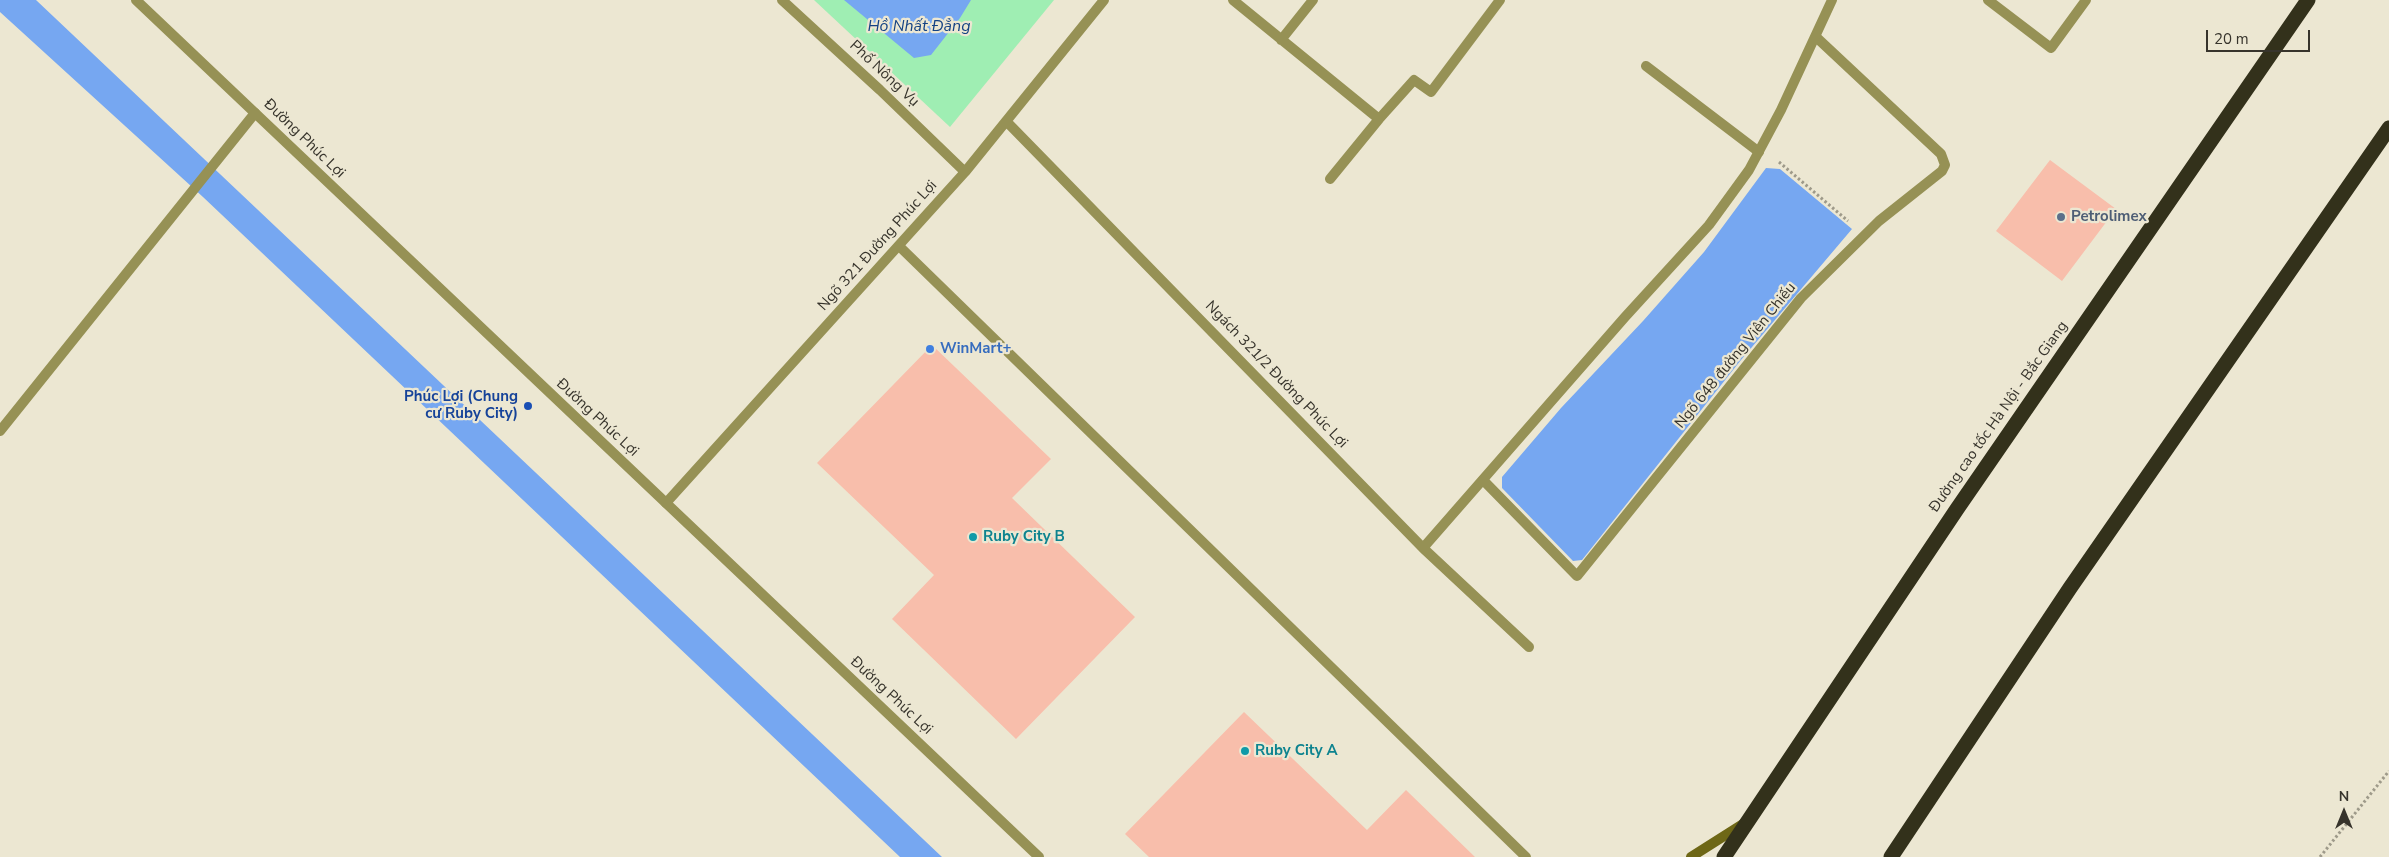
<!DOCTYPE html>
<meta charset="utf-8">
<style>
body{margin:0}
#map{position:relative;width:2389px;height:857px;overflow:hidden;background:#ece7d2;font-family:"Nunito Sans",sans-serif}
canvas{display:block}
.north{position:absolute;left:2319px;top:787px;width:50px;height:50px;-webkit-text-stroke:4px #ece7d2;paint-order:stroke;rotate:0deg;font-size:14px;font-weight:700;line-height:20px;text-align:center;color:#37342c}
.north::after{content:'';display:block;margin:auto;width:18px;height:22px;background:#37342c;clip-path:polygon(50% 0,100% 100%,50% 72%,0 100%)}
.scale{position:absolute;left:2206px;top:30px;width:104px;height:22px;box-sizing:border-box;border:2px solid #37342c;border-top:0;padding-left:6px;font-size:15px;line-height:18px;white-space:nowrap;color:#37342c;-webkit-text-stroke:4px #ece7d2;paint-order:stroke}
</style>
<div id="map">
<canvas width="2389" height="857"></canvas>
<div class="north">N</div>
<div class="scale">20 m</div>
</div>
<script>
const ctx = document.querySelector('canvas').getContext('2d');
ctx.lineJoin = 'round';
function fillPath(path, color) {
  ctx.fillStyle = color;
  ctx.fill(path, 'evenodd');
}
function strokePath(path, color, width, dash) {
  ctx.strokeStyle = color;
  ctx.lineWidth = width;
  ctx.lineCap = dash ? 'butt' : 'round';
  ctx.setLineDash(dash || []);
  ctx.stroke(path);
}
function write(font, color, halo, rows, align = 'center') {
  ctx.font = font + ' "Nunito Sans",sans-serif';
  ctx.lineWidth = 4.5;
  ctx.setLineDash([]);
  ctx.textBaseline = 'middle';
  ctx.strokeStyle = halo;
  ctx.fillStyle = color;
  for (const [text, x, y, turn = 0] of rows) {
    ctx.save();
    ctx.translate(x, y);
    ctx.rotate((+turn || 0) * Math.PI / 180);
    ctx.textAlign = isNaN(turn) ? turn : align;
    if (halo) ctx.strokeText(text, 0, 0);
    ctx.fillText(text, 0, 0);
    ctx.restore();
  }
}
const green = new Path2D(`
 M 814,0 L 1054,0 L 950,127 Z`);
const water = new Path2D(`
 M 0,0 L 36,0 L 942,857 L 900,857 L 203,197 L 0,12 Z
 M 844,0 L 971,0 L 960,18 L 931,55 L 914,58 Z
 M 1766,168 L 1780,169 L 1852,229 L 1741,360 L 1582,560 L 1573,561 L 1502,488 L 1502,477 L 1561,408 L 1643,321 L 1704,252 Z`);
const building = new Path2D(`
 M 2050,160 L 2116,209 L 2062,281 L 1996,231 Z
 M 932,345 L 1051,459 L 1012,498 L 1135,617 L 1016,739 L 892,619 L 934,575 L 817,463 Z
 M 1244,712 L 1367,830 L 1406,790 L 1475,857 L 1149,857 L 1125,834 Z`);
const path = new Path2D(`
 M 1779,162 L 1848,221
 M 2320,857 L 2389,771`);
const service = new Path2D(`
 M 1233,0 L 1379,119 L 1414,80 L 1431,92 L 1500,0
 M 1988,0 L 2051,48 L 2086,0
 M 1281,40 L 1313,0
 M 1646,66 L 1759,152
 M 1330,179 L 1379,119
 M 899,246 L 1526,857
 M 0,431 L 255,113
 M 1483,480 L 1577,576 L 1801,298 L 1879,221 L 1942,171 L 1945,165 L 1941,154 L 1816,37`);
const minor = new Path2D(`
 M 782,0 L 880,90 L 965,172
 M 1006,121 L 1423,548 L 1529,647
 M 666,503 L 965,172 L 1104,0
 M 1423,548 L 1625,317 L 1709,225 L 1749,170 L 1781,110 L 1832,0`);
const tertiary = new Path2D(`
 M 136,0 L 1039,857`);
const secondary = new Path2D(`
 M 1691,857 L 1743,824`);
const motorway = new Path2D(`
 M 1724,857 L 1957,509 L 2308,0
 M 1891,857 L 2070,588 L 2389,128`);
const markers = [
 [2061,217,5,"#5c6f8a"],
 [930,349,5,"#3f7fe0"],
 [528,406,5,"#1a4fb4"],
 [973,537,5,"#0f9aa8"],
 [1245,751,5,"#0f9aa8"]
];
const streetNames = [
 ["Phố Nông Vụ",884,74,43],
 ["Đường Phúc Lợi",304,139,44],
 ["Ngõ 321 Đường Phúc Lợi",878,246,-48],
 ["Ngõ 648 đường Viên Chiếu",1736,356,-51],
 ["Ngách 321/2 Đường Phúc Lợi",1276,375,46],
 ["Đường cao tốc Hà Nội - Bắc Giang",1999,417,-55],
 ["Đường Phúc Lợi",597,418,43],
 ["Đường Phúc Lợi",891,696,43]
];
const serviceNames = [
 ["Petrolimex",2071,217]
];
const shopNames = [
 ["WinMart+",940,349]
];
const transitNames = [
 ["Phúc Lợi (Chung",518,397],
 ["cư Ruby City)",518,414]
];
const cultureNames = [
 ["Ruby City B",983,537],
 ["Ruby City A",1255,751]
];
const waterNames = [
 ["Hồ Nhất Đẳng",919,27]
];
fillPath(green, '#9feeb3');
fillPath(water, '#76a7f1');
fillPath(building, '#f8beab');
strokePath(path, '#9e9a8a', 3, [2.5, 2.5]);
strokePath(service, '#969155', 10);
strokePath(minor, '#969155', 10);
strokePath(tertiary, '#969155', 10);
strokePath(secondary, '#6e6716', 10);
strokePath(motorway, '#33311b', 15);
for (const [x, y, r, color] of markers) {
  const dot = new Path2D();
  dot.arc(x, y, r, 0, 2 * Math.PI);
  ctx.fillStyle = color;
  ctx.fill(dot);
  strokePath(dot, '#ece7d2', 2);
}
write('15px', '#37342c', '#ece7d2', streetNames);
write('bold 15px', '#4e5e75', '#ece7d2', serviceNames, 'left');
write('bold 15px', '#366cbe', '#ece7d2', shopNames, 'left');
write('bold 15px', '#164399', '#ece7d2', transitNames, 'right');
write('bold 15px', '#0d838f', '#ece7d2', cultureNames, 'left');
write('italic 16px', '#144283', '#ece7d2', waterNames);
</script>
